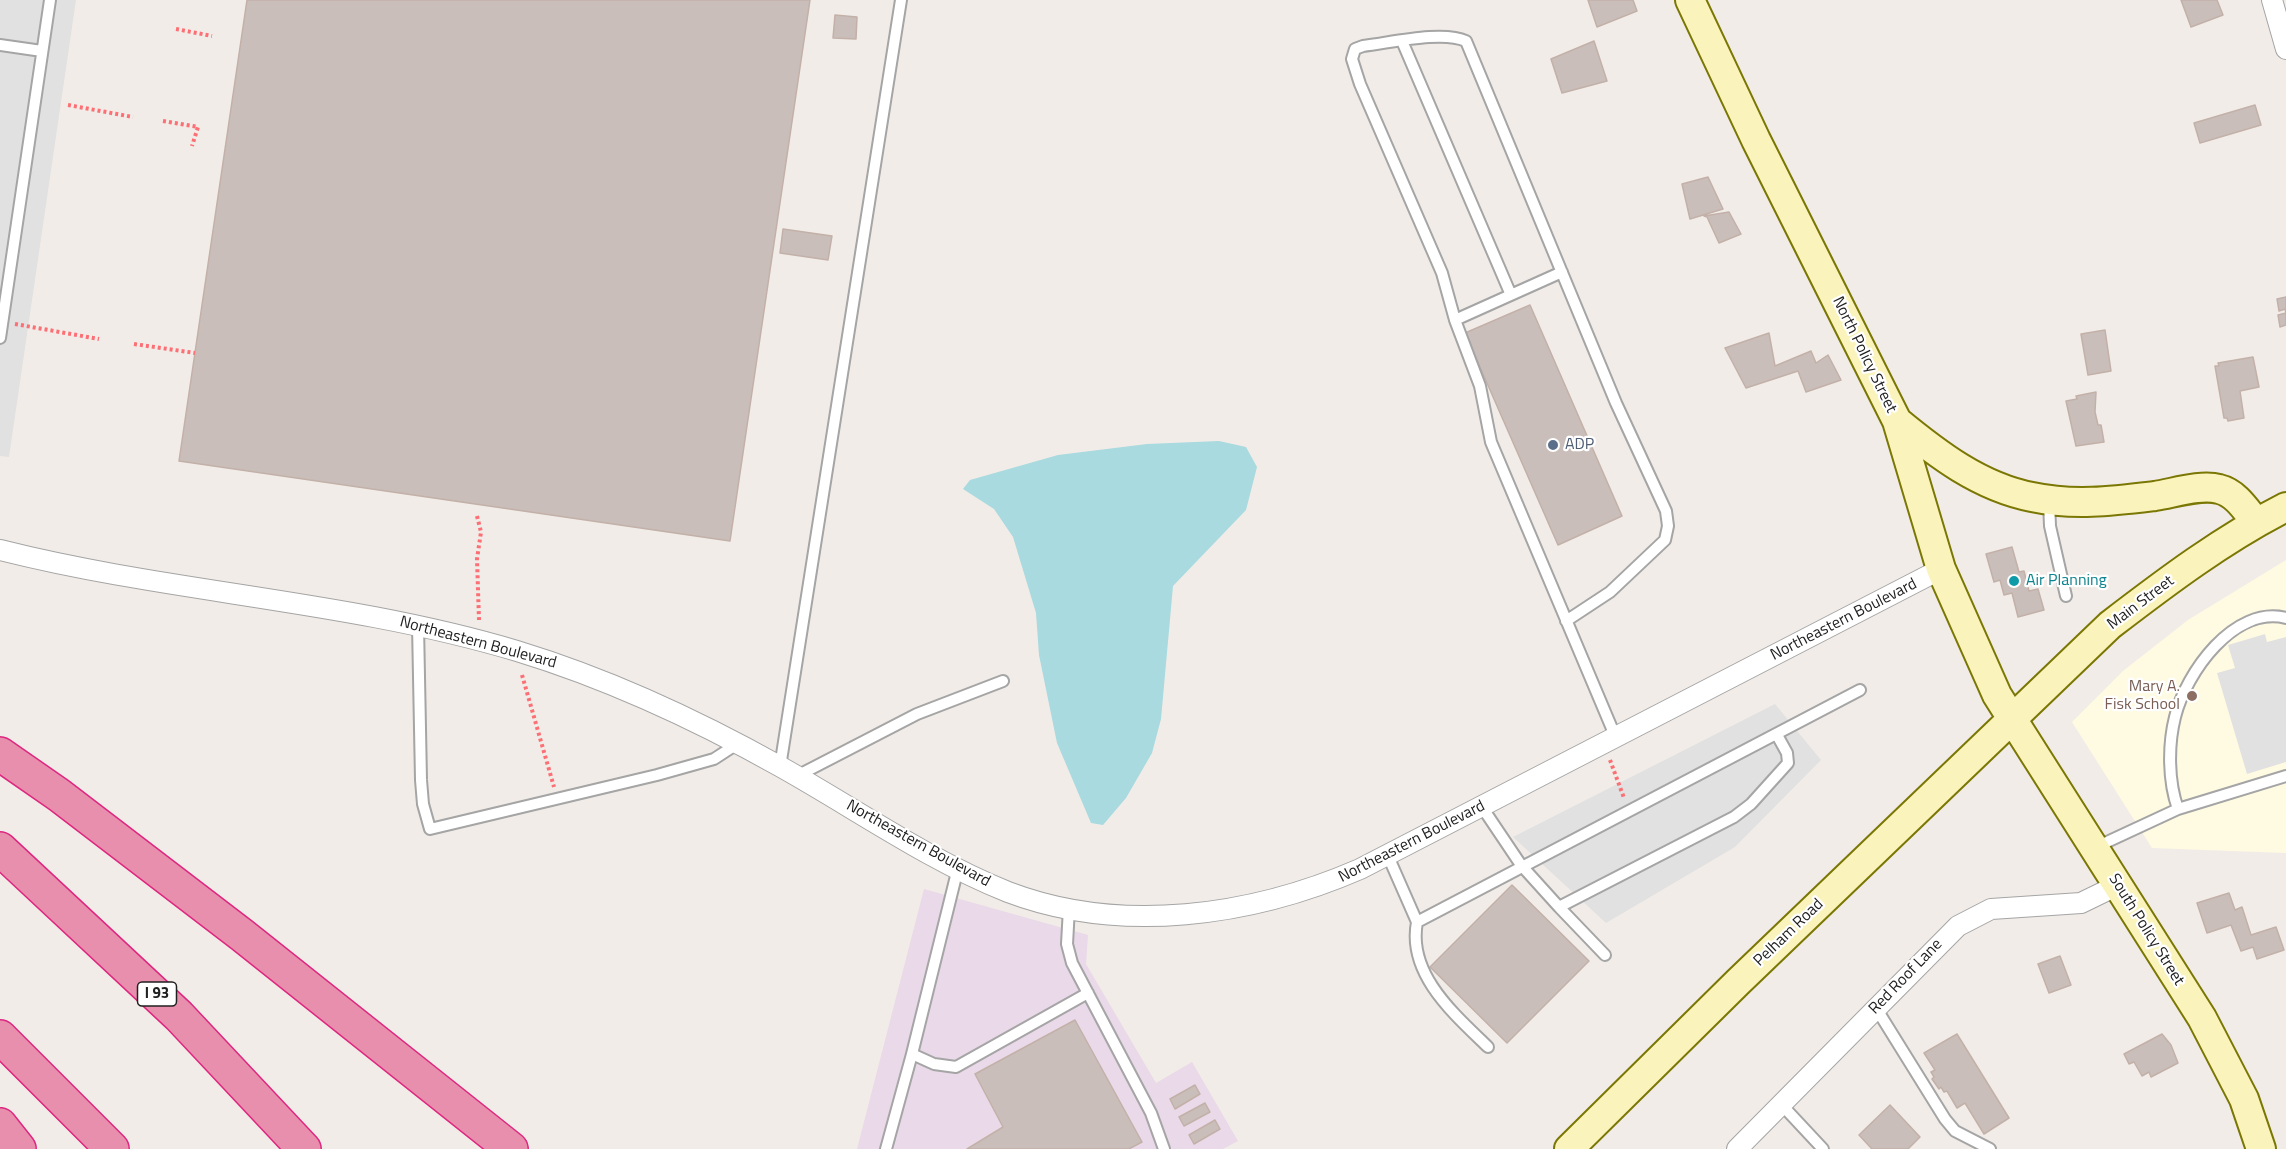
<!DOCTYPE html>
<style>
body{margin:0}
canvas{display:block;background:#f1ece7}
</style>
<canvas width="2286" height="1149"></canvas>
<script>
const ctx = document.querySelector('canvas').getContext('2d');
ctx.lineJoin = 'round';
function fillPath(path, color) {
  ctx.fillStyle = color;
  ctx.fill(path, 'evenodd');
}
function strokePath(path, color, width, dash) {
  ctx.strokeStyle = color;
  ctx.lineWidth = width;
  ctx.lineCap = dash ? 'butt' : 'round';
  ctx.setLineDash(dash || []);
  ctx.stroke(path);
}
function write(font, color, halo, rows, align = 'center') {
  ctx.font = font + ' "Titillium Web",sans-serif';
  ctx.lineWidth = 4.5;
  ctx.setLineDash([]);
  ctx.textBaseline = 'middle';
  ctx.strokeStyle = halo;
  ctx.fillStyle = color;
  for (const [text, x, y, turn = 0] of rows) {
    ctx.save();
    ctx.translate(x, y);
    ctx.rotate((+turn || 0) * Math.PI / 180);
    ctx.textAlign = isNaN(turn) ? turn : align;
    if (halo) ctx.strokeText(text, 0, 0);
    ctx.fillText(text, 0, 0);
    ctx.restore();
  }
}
const industrial = new Path2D(`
 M 924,889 L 1088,935 L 1086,964 L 1156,1083 L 1192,1062 L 1238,1141 L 1223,1149 L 857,1149 Z`);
const education = new Path2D(`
 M 2286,560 L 2286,853 L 2152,848 L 2072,722 L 2123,671 L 2188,620 Z`);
const parking = new Path2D(`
 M 0,0 L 76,0 L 9,457 L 0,456 Z
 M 2265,634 L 2267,642 L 2286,637 L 2286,762 L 2247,774 L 2217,673 L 2235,668 L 2228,645 Z
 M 1775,704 L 1821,760 L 1735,847 L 1606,923 L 1513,837 Z`);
const water = new Path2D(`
 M 1219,441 L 1246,447 L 1257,467 L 1246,510 L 1173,586 L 1161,719 L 1152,753 L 1126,798 L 1103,825 L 1091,823 L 1057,743 L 1039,655 L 1036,613 L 1013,537 L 994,509 L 963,489 L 970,480 L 1058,455 L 1147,444 Z`);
const building = new Path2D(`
 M 247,0 L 810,0 L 730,541 L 179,461 Z
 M 1588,0 L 1633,0 L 1637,11 L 1597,27 Z
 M 2181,0 L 2217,0 L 2223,15 L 2191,27 Z
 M 835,15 L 857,17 L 856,39 L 833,38 Z
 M 1594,41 L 1607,81 L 1562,93 L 1551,59 Z
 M 2255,105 L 2261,125 L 2200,143 L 2194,123 Z
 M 1708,177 L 1723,209 L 1690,219 L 1682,184 Z
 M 1729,212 L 1741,234 L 1719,243 L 1707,217 L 1704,216 Z
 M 783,229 L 832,236 L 828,260 L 780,253 Z
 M 2286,297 L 2286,313 L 2285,309 L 2279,311 L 2277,299 Z
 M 1530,305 L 1622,516 L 1558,545 L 1465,333 Z
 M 2286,313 L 2286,325 L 2280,327 L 2278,315 Z
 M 2105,330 L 2111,371 L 2088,375 L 2081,334 Z
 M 1769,333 L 1775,366 L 1811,351 L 1816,363 L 1828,355 L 1841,380 L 1806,392 L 1798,371 L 1746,388 L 1725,348 Z
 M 2253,357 L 2259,387 L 2240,391 L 2244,418 L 2228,421 L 2227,418 L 2224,418 L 2215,366 L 2219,366 L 2218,363 Z
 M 2096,392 L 2095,412 L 2098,425 L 2101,425 L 2104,442 L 2076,446 L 2066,401 L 2077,399 L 2076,396 Z
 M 2012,547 L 2019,572 L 2024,571 L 2029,591 L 2038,589 L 2044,610 L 2018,617 L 2012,593 L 2004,595 L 2000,580 L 1994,582 L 1986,554 Z
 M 1512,885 L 1589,961 L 1507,1043 L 1430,967 Z
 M 2229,893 L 2235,910 L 2242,907 L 2251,935 L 2276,927 L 2284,950 L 2257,959 L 2253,947 L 2241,951 L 2231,925 L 2207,933 L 2197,903 Z
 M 2060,956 L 2071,985 L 2049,993 L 2038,964 Z
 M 1075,1020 L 1142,1142 L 1129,1149 L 967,1149 L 1003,1127 L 975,1074 Z
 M 1957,1034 L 2009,1118 L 1984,1134 L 1965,1103 L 1957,1108 L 1947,1091 L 1944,1092 L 1941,1087 L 1939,1089 L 1932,1079 L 1934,1077 L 1931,1072 L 1935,1070 L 1924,1053 Z
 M 2162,1034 L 2171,1045 L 2178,1063 L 2151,1077 L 2149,1072 L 2142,1076 L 2134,1062 L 2129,1064 L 2124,1054 Z
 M 1195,1085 L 1200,1094 L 1175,1109 L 1170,1099 Z
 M 1205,1103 L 1210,1112 L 1184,1126 L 1179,1117 Z
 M 1890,1105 L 1920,1137 L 1908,1149 L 1872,1149 L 1859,1135 Z
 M 1215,1120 L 1220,1129 L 1194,1144 L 1189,1135 Z`);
const path = new Path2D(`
 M 176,29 L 212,36
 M 68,105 L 133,117
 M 163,121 L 198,127 L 192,146
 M 15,324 L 99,339
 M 134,344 L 195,353
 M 477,516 L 481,532 L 477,559 L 479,620
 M 522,675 L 554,787
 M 1610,760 L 1624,798`);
const lane = new Path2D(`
 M 1402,41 L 1511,295
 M 0,45 L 42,51
 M 1455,320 L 1562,272
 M 0,338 L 50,0
 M 2049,502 L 2050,526 L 2066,596
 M 1566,621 L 1610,592 L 1665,540 L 1668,526 L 1666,511 L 1616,403 L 1466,41 C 1442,30 1390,43 1363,46 L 1355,49 L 1352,59 L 1360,84 L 1442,273 L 1455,320 L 1480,386 L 1491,442 L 1616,738
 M 418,625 L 421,780 L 423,804 L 430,829 L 657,775 L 714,759 L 737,744
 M 780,767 L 901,0
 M 797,776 L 917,714 L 1003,681
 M 1482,807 L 1521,865 L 1559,907 L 1734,817 L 1751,804 L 1788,763 L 1787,753 L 1777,735
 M 2178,809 C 2168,781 2168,745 2175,717 C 2186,673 2234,605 2286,618
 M 2094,848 L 2178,809 L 2286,776
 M 1388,856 L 1417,922 L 1860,690
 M 1559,907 L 1605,955
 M 1069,908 L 1067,944 L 1072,963 L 1151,1113 L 1164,1149
 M 1417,922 C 1407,974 1454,1014 1488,1047
 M 1876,1008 L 1945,1119 L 1955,1131 L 1990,1149
 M 912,1054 L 958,868
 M 1781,1104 L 1823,1149
 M 886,1149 L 912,1054 L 934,1064 L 956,1067 L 1088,993`);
const street = new Path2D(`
 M 2272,0 L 2286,49
 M 0,550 C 170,593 347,600 517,651 C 609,679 697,720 781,767 C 856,809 928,860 1008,892 C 1121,935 1252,916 1360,869 L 1941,569
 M 1737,1149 L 1958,926 L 1991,909 L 2081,903 L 2118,885`);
const secondary = new Path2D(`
 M 1690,0 L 1756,140 L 1897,421 L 1941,569 L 1997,695 L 2202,1018 L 2244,1099 L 2261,1149
 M 1897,421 C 1937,454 1980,487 2032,497 C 2074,506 2113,501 2155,496 C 2174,493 2201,484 2219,489 C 2236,493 2246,510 2256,522
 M 1569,1149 L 1738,982 L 2110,625 C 2166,582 2223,539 2286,507`);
const highway = new Path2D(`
 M 0,754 L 59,795 L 242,935 L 511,1149
 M 0,849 L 179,1016 L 304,1149
 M 0,1037 L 112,1149
 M 0,1125 L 19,1149`);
const markers = [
 [1553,445,6,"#5c6f8a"],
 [2014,581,6,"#0f9aa8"],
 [2192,696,6,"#8d6e63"]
];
const shields = [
 [157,994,39]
];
const shieldNames = [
 ["I 93",157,994]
];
const streetNames = [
 ["North Policy Street",1864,355,64],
 ["Main Street",2141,603,-37],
 ["Northeastern Boulevard",1844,620,-27],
 ["Northeastern Boulevard",478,643,15],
 ["Northeastern Boulevard",1412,842,-27],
 ["Northeastern Boulevard",918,844,29],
 ["South Policy Street",2146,930,58],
 ["Pelham Road",1789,933,-44],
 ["Red Roof Lane",1906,977,-46]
];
const serviceNames = [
 ["ADP",1565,445]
];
const cultureNames = [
 ["Air Planning",2026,581]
];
const educationNames = [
 ["Mary A.",2180,687],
 ["Fisk School",2180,705]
];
fillPath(industrial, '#ead9e9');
fillPath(education, '#fffbe2');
fillPath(parking, '#e1e1e1');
fillPath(water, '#a8dadf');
fillPath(building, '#c9beba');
strokePath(building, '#c3b1a9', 1.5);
strokePath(lane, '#a5a5a5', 14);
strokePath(street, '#a5a5a5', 22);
strokePath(secondary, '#7b7704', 32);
strokePath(highway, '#dd2780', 36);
strokePath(path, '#fb6f75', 4, [3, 3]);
strokePath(lane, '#fff', 10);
strokePath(street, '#fff', 20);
strokePath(secondary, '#faf4bc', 28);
strokePath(highway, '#e88fad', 33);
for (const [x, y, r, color] of markers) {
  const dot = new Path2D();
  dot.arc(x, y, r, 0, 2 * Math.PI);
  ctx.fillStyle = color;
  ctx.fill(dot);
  strokePath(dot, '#fff', 2);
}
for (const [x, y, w] of shields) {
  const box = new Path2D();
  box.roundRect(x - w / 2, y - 12, w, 24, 4.5);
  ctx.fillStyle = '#fff';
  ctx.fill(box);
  strokePath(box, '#212121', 1.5);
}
write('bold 15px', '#212121', null, shieldNames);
write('16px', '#212121', '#fff', streetNames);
write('16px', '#4e5e75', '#fff', serviceNames, 'left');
write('16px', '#0d838f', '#fff', cultureNames, 'left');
write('16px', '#785e54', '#fff', educationNames, 'right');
</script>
